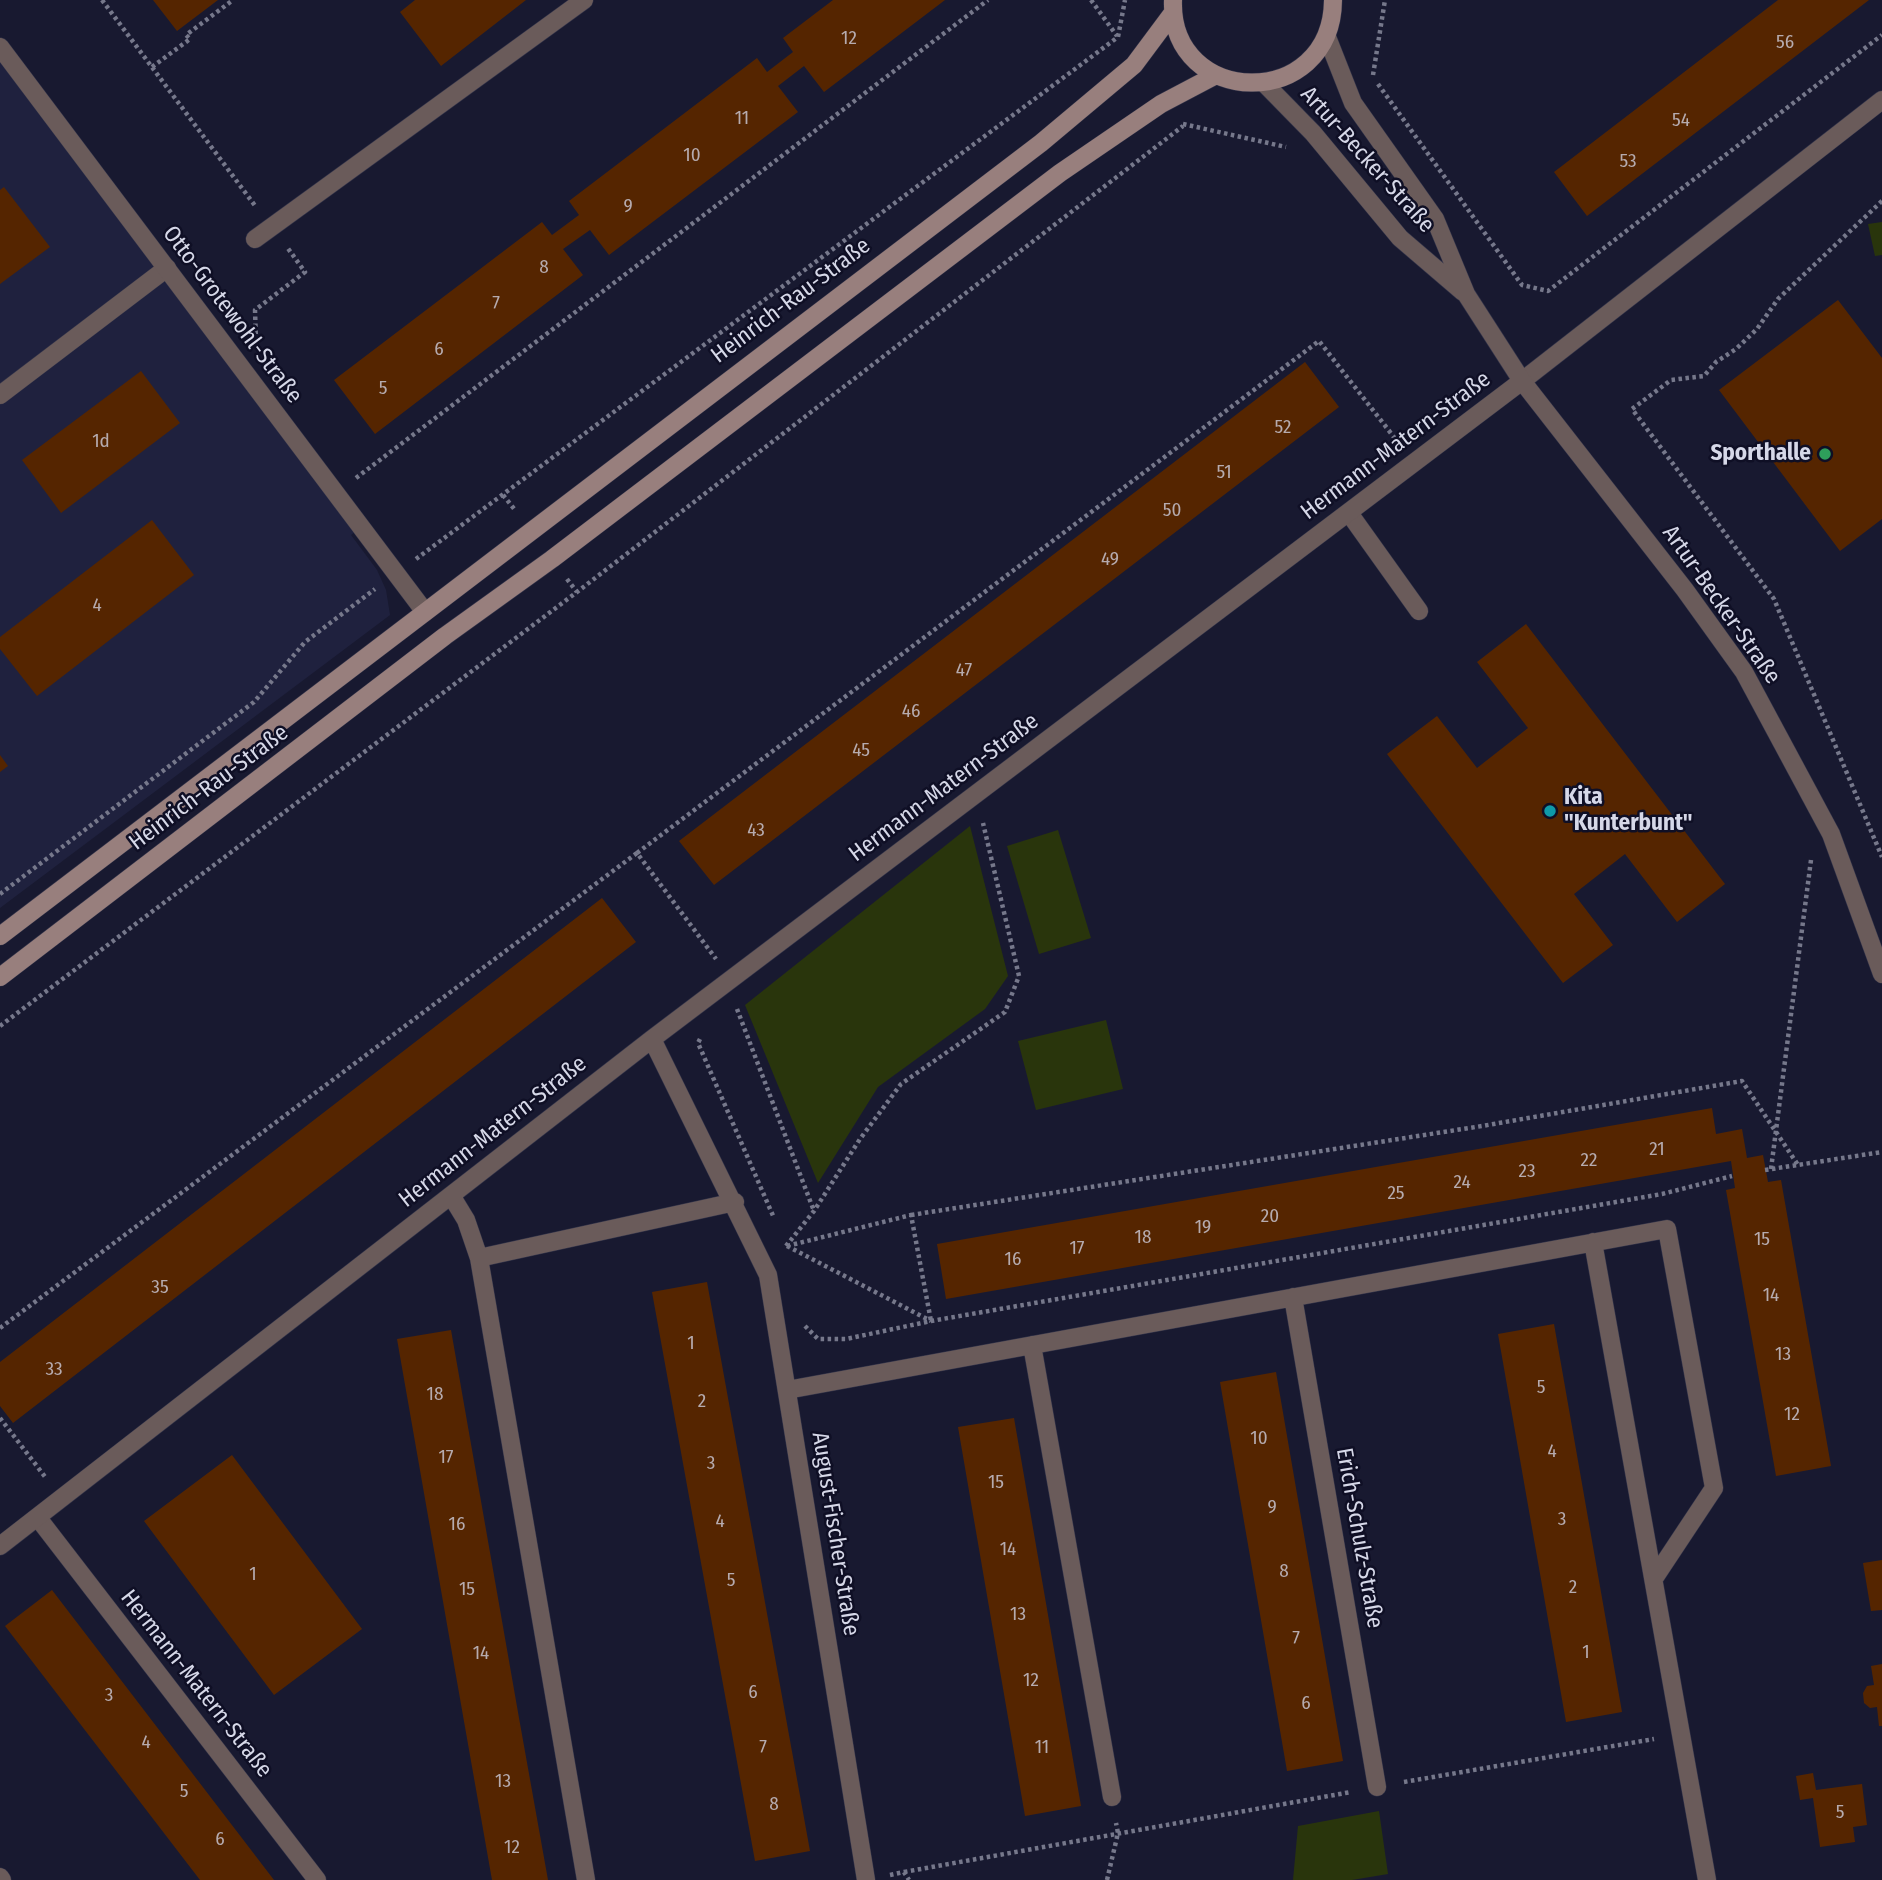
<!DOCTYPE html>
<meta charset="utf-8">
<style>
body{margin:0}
canvas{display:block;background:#181930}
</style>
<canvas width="1882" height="1880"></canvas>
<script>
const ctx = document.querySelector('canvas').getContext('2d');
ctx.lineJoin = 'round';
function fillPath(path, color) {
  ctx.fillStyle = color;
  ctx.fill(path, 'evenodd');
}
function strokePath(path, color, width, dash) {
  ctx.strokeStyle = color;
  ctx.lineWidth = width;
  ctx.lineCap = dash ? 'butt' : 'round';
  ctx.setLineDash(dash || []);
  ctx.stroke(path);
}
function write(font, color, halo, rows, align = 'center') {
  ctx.font = font + ' "Fira Sans Condensed",sans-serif';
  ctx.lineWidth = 5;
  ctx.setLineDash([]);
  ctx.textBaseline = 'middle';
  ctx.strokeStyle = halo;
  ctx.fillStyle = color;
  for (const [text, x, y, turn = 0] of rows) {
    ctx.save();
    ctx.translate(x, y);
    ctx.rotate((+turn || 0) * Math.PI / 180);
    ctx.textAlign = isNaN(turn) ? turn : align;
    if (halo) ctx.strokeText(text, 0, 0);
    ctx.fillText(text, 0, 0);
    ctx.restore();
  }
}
const built = new Path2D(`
 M 0,47 L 361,527 L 351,535 L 377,570 L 386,590 L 390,615 L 0,908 Z`);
const green = new Path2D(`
 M 1882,222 L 1882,255 L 1875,256 L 1868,224 Z
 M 970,826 L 1008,976 L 985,1009 L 878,1087 L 818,1183 L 745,1005 Z
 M 1058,830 L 1091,938 L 1039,954 L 1007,846 Z
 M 1106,1020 L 1123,1089 L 1036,1110 L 1018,1041 Z
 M 1379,1811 L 1388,1874 L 1352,1880 L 1293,1880 L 1298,1826 Z`);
const building = new Path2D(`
 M 153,0 L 218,0 L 177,31 Z
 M 415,0 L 526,0 L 441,66 L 400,12 Z
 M 833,0 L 945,0 L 824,92 L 804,66 L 778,86 L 798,112 L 609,255 L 590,230 L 563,249 L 583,275 L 375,434 L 334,380 L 542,222 L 552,235 L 579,215 L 569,201 L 757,58 L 767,72 L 793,52 L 783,38 Z
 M 1778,0 L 1869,0 L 1587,216 L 1554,172 Z
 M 4,187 L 50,247 L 0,284 L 0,190 Z
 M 1838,300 L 1882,358 L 1882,519 L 1840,551 L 1719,390 Z
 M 1305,362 L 1339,407 L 714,885 L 679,841 Z
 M 141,371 L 180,423 L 61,513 L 22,460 Z
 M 152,520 L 194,575 L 37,696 L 0,649 L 0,637 Z
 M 1526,624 L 1725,884 L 1677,922 L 1625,854 L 1574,894 L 1613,945 L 1563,983 L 1387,754 L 1437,716 L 1477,768 L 1528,728 L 1477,662 Z
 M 0,755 L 8,766 L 0,772 Z
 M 602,898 L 636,942 L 13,1423 L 0,1406 L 0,1362 Z
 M 1712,1108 L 1716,1134 L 1742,1129 L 1747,1158 L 1763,1155 L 1768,1182 L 1781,1180 L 1831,1466 L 1776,1476 L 1726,1190 L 1735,1188 L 1731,1161 L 946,1299 L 937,1244 Z
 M 707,1282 L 810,1851 L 755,1861 L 652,1292 Z
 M 1554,1324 L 1622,1712 L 1566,1722 L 1498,1334 Z
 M 451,1330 L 519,1718 L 548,1880 L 492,1880 L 465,1727 L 397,1339 Z
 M 1276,1372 L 1343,1761 L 1287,1771 L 1220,1382 Z
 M 1014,1418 L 1081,1806 L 1025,1816 L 958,1427 Z
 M 232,1455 L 362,1629 L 274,1695 L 144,1521 Z
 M 1882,1560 L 1882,1610 L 1871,1611 L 1863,1563 Z
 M 52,1590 L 274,1880 L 200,1880 L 5,1626 Z
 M 1882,1664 L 1882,1726 L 1879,1726 L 1877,1707 L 1870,1708 L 1864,1703 L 1863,1693 L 1867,1686 L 1874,1685 L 1871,1666 Z
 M 1813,1773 L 1816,1790 L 1862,1784 L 1867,1825 L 1853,1827 L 1855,1842 L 1820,1847 L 1813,1798 L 1800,1800 L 1796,1776 Z`);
const path = new Path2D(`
 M 102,0 L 256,207
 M 1091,0 L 1117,36
 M 152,67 L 190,39 L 186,35 L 233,0
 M 1373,75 L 1385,0
 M 1378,84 L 1522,285 L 1548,291 L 1882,35
 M 1183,124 L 1286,147
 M 1882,201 L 1778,299 L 1757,329 L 1736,349 L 1716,362 L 1704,376 L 1671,380 L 1632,409 L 1774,599 L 1882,857
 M 256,341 L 255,310 L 305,272 L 287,247
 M 356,478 L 988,0
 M 503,495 L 515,510
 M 416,559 L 1118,37 L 1125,0
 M 567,579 L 577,592
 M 637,853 L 1319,341 L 1397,441
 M 0,894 L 254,702 L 305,642 L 375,589
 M 737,1009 L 814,1211
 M 0,1026 L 577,592 L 1183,126
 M 700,1039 L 698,1043 L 774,1218
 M 1771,1169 L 1811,860
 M 1765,1170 L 1882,1152
 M 911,1215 L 1482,1126 L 1742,1081 L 1798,1165
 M 786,1246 L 814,1211 L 860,1139 L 901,1084 L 1005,1012 L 1019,976 L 983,823
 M 787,1246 L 911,1215 L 931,1321
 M 787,1246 L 931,1321
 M 805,1326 L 818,1339 L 846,1339 L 931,1321 L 1662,1194 L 1732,1176
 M 0,1328 L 637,853 L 716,959
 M 0,1418 L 46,1478
 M 1404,1782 L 1654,1739
 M 904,1872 L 1351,1792
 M 890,1875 L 904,1872 L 909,1880
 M 1107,1880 L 1118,1833 L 1116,1823`);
const lane = new Path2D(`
 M 1522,381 L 1882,100
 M 0,395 L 167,268
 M 1349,513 L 1419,611
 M 38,1518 L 317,1880
 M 0,1877 L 2,1880`);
const street = new Path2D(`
 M 1327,37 L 1353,103 L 1435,219 L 1466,294 L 1522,381 L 1685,590 L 1744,672 L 1831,834 L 1882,974
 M 0,47 L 425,612
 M 1265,84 L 1313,133 L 1400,238 L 1463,292
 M 255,239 L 584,0
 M 652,1039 L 768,1275 L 866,1880
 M 452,1197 L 466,1220 L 479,1258 L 586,1880
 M 1593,1242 L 1707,1880
 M 479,1258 L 735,1202
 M 1293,1297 L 1377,1787
 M 1032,1345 L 1112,1797
 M 787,1390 L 1667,1229 L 1714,1488 L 1655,1577
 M 0,1546 L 652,1039 L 1522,381`);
const secondary = new Path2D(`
 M 1173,0 C 1169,108 1332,112 1333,0
 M 0,936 L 1041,143 L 1134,65 L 1172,14
 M 0,977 L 445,636 L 552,559 L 1060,173 L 1161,104 L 1216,75`);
const markers = [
 [1825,454,7,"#2e9e5b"],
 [1550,811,7,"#0f9aa8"]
];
const numberNames = [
 ["12",849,39],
 ["56",1785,43],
 ["11",742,119],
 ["54",1681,121],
 ["10",692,156],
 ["53",1628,162],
 ["9",628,207],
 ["8",544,268],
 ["7",496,304],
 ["6",439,350],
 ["5",383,389],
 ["52",1283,428],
 ["1d",101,442],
 ["51",1224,473],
 ["50",1172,511],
 ["49",1110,560],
 ["4",97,606],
 ["47",964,671],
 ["46",911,712],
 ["45",861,751],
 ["43",756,831],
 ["21",1657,1150],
 ["22",1589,1161],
 ["23",1527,1172],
 ["24",1462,1183],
 ["25",1396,1194],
 ["20",1270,1217],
 ["19",1203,1228],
 ["18",1143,1238],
 ["15",1762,1240],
 ["17",1077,1249],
 ["16",1013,1260],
 ["35",160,1288],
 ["14",1771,1296],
 ["1",691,1344],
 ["13",1783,1355],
 ["33",54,1370],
 ["5",1541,1388],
 ["18",435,1395],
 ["2",702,1402],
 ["12",1792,1415],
 ["10",1259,1439],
 ["4",1552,1452],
 ["17",446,1458],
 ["3",711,1464],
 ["15",996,1483],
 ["9",1272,1508],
 ["3",1562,1520],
 ["4",720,1522],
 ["16",457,1525],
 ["14",1008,1550],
 ["8",1284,1572],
 ["1",253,1575],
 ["5",731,1581],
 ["2",1573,1588],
 ["15",467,1590],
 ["13",1018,1615],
 ["7",1296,1639],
 ["1",1586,1653],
 ["14",481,1654],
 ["12",1031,1681],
 ["6",753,1693],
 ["3",109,1696],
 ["6",1306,1704],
 ["4",146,1743],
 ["7",763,1748],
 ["11",1042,1748],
 ["13",503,1782],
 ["5",184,1792],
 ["8",774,1805],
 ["5",1840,1813],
 ["6",220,1840],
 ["12",512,1848]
];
const streetNames = [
 ["Artur-Becker-Straße",1367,160,48],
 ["Heinrich-Rau-Straße",791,301,-37],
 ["Otto-Grotewohl-Straße",232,315,53],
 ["Hermann-Matern-Straße",1396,446,-37],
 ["Artur-Becker-Straße",1721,605,55],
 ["Heinrich-Rau-Straße",209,788,-37],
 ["Hermann-Matern-Straße",944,788,-37],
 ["Hermann-Matern-Straße",493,1132,-38],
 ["August-Fischer-Straße",835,1534,81],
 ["Erich-Schulz-Straße",1359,1538,80],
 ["Hermann-Matern-Straße",196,1684,52]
];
const poiNames = [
 ["Sporthalle",1811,454],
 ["Kita",1564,798,"left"],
 ["\"Kunterbunt\"",1564,824,"left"]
];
fillPath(built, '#1f213e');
fillPath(green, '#29350c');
fillPath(building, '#552500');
strokePath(lane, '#33344a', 19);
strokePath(street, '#33344a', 19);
strokePath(secondary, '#33344a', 19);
strokePath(path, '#76788b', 4.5, [3.5, 3.5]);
strokePath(lane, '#6a5b5a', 18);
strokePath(street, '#6a5b5a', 18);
strokePath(secondary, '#987f7d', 18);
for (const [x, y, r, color] of markers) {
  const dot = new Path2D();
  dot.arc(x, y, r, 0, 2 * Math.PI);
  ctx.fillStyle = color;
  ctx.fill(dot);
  strokePath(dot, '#0f0f25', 2.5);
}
write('19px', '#b6abae', null, numberNames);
write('23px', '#d6d8e8', '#0f0f25', streetNames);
write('bold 23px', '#d6d8e8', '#0f0f25', poiNames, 'right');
</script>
